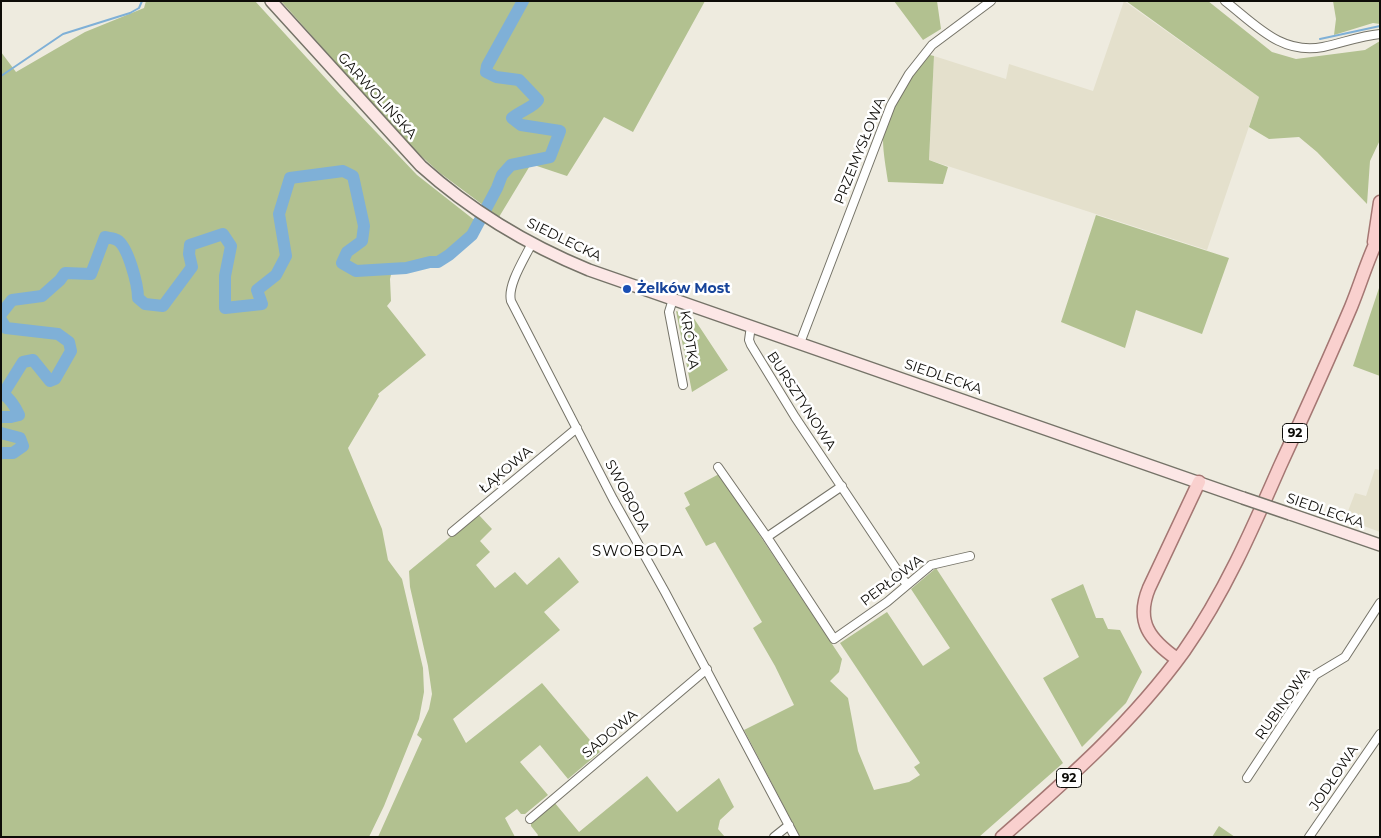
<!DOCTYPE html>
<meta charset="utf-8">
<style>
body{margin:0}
#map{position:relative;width:1381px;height:838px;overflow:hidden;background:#eeebdf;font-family:Montserrat,sans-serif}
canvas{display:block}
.frame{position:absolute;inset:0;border:2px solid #0d0c08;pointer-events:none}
</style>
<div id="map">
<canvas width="1381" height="838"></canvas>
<div class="frame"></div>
</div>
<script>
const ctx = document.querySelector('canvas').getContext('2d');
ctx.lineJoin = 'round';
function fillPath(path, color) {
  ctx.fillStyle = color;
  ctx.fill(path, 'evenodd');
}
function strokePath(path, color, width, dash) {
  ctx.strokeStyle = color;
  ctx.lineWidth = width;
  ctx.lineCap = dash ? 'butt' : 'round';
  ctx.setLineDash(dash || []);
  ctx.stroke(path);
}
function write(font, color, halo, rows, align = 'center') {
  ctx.font = font + ' Montserrat,sans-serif';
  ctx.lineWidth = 5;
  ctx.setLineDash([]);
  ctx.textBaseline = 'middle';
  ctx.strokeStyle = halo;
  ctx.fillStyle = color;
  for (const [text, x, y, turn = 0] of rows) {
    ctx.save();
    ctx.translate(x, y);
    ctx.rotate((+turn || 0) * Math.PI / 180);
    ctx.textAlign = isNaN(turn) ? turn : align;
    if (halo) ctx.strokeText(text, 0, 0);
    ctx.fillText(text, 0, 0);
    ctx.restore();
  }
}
const built = new Path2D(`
 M 1124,1 L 1259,97 L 1207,250 L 929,160 L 934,56 L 1006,79 L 1009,64 L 1093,91 Z
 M 1375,469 L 1380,470 L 1380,532 L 1345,519 L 1355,493 L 1366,496 Z`);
const green = new Path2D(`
 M 146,1 L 255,1 L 338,92 L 417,175 L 473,219 L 477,219 C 472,226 468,233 463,239 C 446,259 417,263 393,266 L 390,279 L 391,301 L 387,306 L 426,355 L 378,394 L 379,396 L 348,448 L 382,529 L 388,560 L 402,579 L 423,668 L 424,692 L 419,719 L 384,806 L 369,837 L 1,837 L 1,52 L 16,72 L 85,32 L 144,8 Z
 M 281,1 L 705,1 L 633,132 L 604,117 L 567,176 L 531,164 L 499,217 L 440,173 L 409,145 Z
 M 894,1 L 937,1 L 941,29 L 923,40 Z
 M 1126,1 L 1208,1 L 1272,52 L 1296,59 L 1365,50 L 1380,41 L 1380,140 L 1370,161 L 1367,204 L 1317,152 L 1299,137 L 1269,139 L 1249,127 L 1259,97 Z
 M 1333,1 L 1380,1 L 1380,24 L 1373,23 L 1334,35 L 1336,19 Z
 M 930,55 L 934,56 L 929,160 L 948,167 L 943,184 L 888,182 C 886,168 883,153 883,139 C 885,110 912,76 930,55 Z
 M 1096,215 L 1229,258 L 1202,334 L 1136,310 L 1125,348 L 1061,322 Z
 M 1380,285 L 1380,376 L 1353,366 Z
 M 676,311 L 693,317 L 728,370 L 692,392 Z
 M 719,474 L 842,659 L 839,672 L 830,681 L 848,698 L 858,751 L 874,790 L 909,782 L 920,775 L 914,767 L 920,763 L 840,643 L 887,612 L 923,666 L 950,648 L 911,589 L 936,568 L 1063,763 L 979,837 L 800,837 L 744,730 L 794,705 L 775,666 L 753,628 L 762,622 L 715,542 L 706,546 L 685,508 L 690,505 L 684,493 Z
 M 478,514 L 492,529 L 480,541 L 490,552 L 476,565 L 495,588 L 515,572 L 527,585 L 559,557 L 579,582 L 544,612 L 560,630 L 453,719 L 466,743 L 542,683 L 600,752 L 568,779 L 540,745 L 520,762 L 548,795 L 525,814 L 521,814 L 517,809 L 505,818 L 515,837 L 378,837 L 422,739 L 417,735 L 429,709 L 432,694 L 428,666 L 410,587 L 409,571 Z
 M 1083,584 L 1096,618 L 1103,618 L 1108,629 L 1120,630 L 1142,672 L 1126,703 L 1082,747 L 1043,678 L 1079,657 L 1051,599 Z
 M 647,776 L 677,812 L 719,778 L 734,807 L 720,820 L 718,829 L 725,837 L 537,837 L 538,835 L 531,826 L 531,822 L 554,802 L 579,832 Z
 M 1219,826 L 1235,837 L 1212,837 Z`);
const stream = new Path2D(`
 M 1320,39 L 1380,26
 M 1,76 L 63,34 L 130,13 L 139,8 L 142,1`);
const river = new Path2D(`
 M 1,314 L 12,300 L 42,296 L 60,280 L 65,273 L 91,274 L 105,237 C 108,238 114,238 117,240 C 128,246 138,285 138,298 L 145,304 L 163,306 L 192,267 L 189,254 L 190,245 L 223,234 L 231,246 L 225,276 L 225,308 L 262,304 L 257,290 L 276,275 L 286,256 L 279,214 L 290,178 L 343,171 L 353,176 L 364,226 L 362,241 L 347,252 L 342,263 L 356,271 L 406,268 L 430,262 L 438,262 L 449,255 L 472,235 L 497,188 L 502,175 L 511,165 L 550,157 L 560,131 L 521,125 L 512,118 C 520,111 534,107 538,100 L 519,80 L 496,77 L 486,72 L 487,66 L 523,1
 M 1,320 L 6,328 L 58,334 L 69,342 L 71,351 L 55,379 L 50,381 L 33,360 L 23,362 L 3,394 C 11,399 15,406 19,415 L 11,417 L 1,417
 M 1,433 L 20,438 L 23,446 L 13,453 L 1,453`);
const minor = new Path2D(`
 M 1225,1 C 1256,25 1281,55 1323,47 C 1342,43 1360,36 1380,34
 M 532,243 C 525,258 507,285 511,301 L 613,499 L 665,592 L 795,837
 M 673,299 L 669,312 L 683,385
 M 751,326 L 749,340 L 751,345 L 795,417 L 907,585
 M 800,343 L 891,105 L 909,74 L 932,45 L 991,1
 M 718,467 L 767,537 L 834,639 L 887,602 L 931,565 L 970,556
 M 452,532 L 577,428
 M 767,537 L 842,486
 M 1247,778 L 1315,675 L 1345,657 L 1380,603
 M 530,819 L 707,669
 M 774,837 L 789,825
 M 1309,837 L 1380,734`);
const secondary = new Path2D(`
 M 271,1 L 421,166 C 470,210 528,245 589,270 L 1243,498
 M 1290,514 L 1380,545`);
const primary = new Path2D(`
 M 1374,242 L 1380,202
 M 1177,659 C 1150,640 1135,622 1149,588 L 1199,482
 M 1002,837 C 1068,779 1132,723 1184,651 C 1224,594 1252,530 1280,466 C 1304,414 1328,361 1351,307 C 1361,283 1368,257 1380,234`);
const secondaryBridge = new Path2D(`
 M 1243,498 L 1290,514`);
const markers = [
 [627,289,5,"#1a4fb4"]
];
const shields = [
 [1295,433,25],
 [1069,778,25]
];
const shieldNames = [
 ["92",1295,433],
 ["92",1069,778]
];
const streetNames = [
 ["GARWOLIŃSKA",377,96,48],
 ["PRZEMYSŁOWA",860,151,-68],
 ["SIEDLECKA",564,240,26],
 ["KRÓTKA",689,340,81],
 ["SIEDLECKA",943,377,19],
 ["BURSZTYNOWA",801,401,57],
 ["ŁĄKOWA",506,470,-40],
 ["SWOBODA",627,496,62],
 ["SIEDLECKA",1325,511,19],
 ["PERŁOWA",892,581,-37],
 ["RUBINOWA",1283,704,-55],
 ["SADOWA",610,734,-40],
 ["JODŁOWA",1334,778,-56]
];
const transitNames = [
 ["Żelków Most",637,289]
];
const neighbourhoodNames = [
 ["SWOBODA",638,552]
];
fillPath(built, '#e4e0cc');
fillPath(green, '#b2c190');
strokePath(stream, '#7fb0d7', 2);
strokePath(river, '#7fb0d7', 12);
strokePath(minor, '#757368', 10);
strokePath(secondary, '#757368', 14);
strokePath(primary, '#a47773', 15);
strokePath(minor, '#fff', 8);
strokePath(secondary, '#fce7e6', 11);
strokePath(primary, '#f9d0ce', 12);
strokePath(secondaryBridge, '#757368', 14, []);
strokePath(secondaryBridge, '#fce7e6', 11);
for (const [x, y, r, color] of markers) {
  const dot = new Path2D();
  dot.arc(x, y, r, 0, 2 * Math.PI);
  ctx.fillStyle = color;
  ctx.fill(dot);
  strokePath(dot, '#fff', 2);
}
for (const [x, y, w] of shields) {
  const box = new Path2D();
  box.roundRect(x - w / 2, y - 9.5, w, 19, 4);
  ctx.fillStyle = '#fff';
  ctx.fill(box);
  strokePath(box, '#0d0c08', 1);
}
write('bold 12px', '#0d0c08', null, shieldNames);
write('14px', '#0d0c08', '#fff', streetNames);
write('bold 14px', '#164399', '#fff', transitNames, 'left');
ctx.letterSpacing = '1px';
write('15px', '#0d0c08', '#fff', neighbourhoodNames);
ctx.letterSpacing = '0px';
</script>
